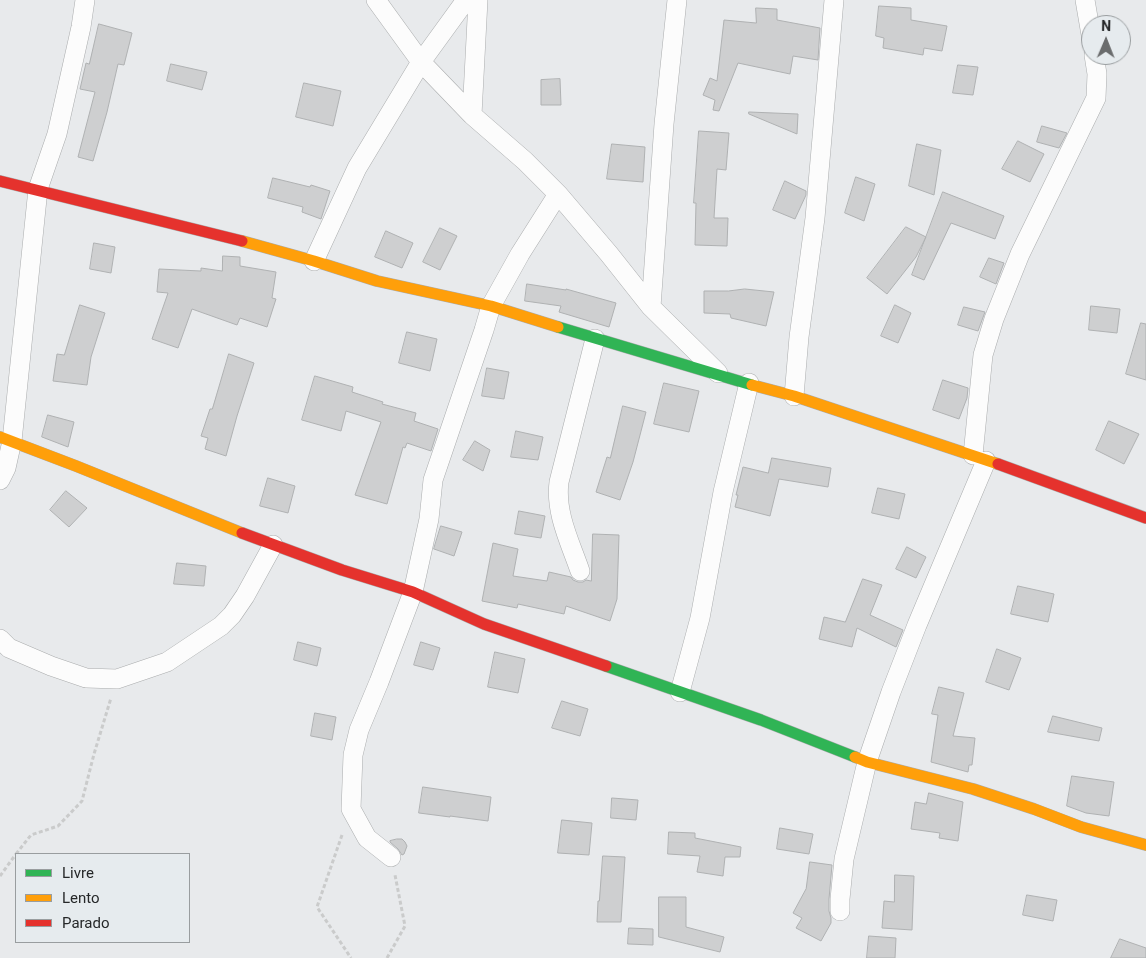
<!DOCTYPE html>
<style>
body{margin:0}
#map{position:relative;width:1146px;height:958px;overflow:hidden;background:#e8eaec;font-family:Roboto,sans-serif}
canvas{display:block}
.legend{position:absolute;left:15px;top:853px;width:175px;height:90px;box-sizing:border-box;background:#e6ebee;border:1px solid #999d9f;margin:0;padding:6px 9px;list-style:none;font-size:15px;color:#262829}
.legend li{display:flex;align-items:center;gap:10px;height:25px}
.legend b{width:25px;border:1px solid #999d9f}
.north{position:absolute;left:1081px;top:15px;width:50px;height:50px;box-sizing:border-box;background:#e6ebee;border:1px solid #999d9f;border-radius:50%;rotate:1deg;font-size:14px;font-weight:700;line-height:20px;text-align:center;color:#262829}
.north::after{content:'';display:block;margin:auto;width:18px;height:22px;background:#6a6c6d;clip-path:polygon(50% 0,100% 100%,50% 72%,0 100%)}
</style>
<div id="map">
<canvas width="1146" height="958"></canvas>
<ul class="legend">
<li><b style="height:6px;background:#30b455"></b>Livre</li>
<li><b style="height:6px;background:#ff9f0a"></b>Lento</li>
<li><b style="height:6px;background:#e5322d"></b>Parado</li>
</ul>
<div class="north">N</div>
</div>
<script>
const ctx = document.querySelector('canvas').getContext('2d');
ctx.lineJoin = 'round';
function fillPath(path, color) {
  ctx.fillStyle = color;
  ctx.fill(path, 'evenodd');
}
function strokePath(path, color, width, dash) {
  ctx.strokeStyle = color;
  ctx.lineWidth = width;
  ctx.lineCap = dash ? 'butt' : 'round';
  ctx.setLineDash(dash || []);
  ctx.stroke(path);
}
const building = new Path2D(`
 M 879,6 L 911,8 L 911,20 L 947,26 L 942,51 L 924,48 L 923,55 L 883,48 L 884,38 L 876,36 Z
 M 756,8 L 777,9 L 777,20 L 820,28 L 818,60 L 793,56 L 790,74 L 738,63 L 719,111 L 713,110 L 715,100 L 703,95 L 710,78 L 717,81 L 724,20 L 756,23 Z
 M 99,24 L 132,33 L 124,65 L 118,64 L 107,112 L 93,161 L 78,157 L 95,92 L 80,89 L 86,63 L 89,64 Z
 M 171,64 L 207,72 L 202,90 L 167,81 Z
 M 958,65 L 978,67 L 973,95 L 953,93 Z
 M 560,79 L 561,105 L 541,105 L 541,80 Z
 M 304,83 L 341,91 L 333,126 L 296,117 Z
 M 749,112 L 798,114 L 797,134 L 749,114 Z
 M 1042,126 L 1067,133 L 1059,148 L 1037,142 Z
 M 699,131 L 729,133 L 726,170 L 717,169 L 714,218 L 728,218 L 727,246 L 695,245 L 696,203 L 694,203 Z
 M 1018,141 L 1044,154 L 1030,182 L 1002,169 Z
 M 612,144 L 645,147 L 643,182 L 607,179 Z
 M 917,144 L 941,150 L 934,195 L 909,186 Z
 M 856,177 L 875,184 L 864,221 L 845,213 Z
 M 273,178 L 310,187 L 311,185 L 330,191 L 321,219 L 302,212 L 303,207 L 268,198 Z
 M 785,181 L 806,191 L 806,195 L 795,219 L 773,210 Z
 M 943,192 L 1004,216 L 995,239 L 951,223 L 924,280 L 912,275 Z
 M 906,227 L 926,237 L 916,257 L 887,294 L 867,278 Z
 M 440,228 L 457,236 L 440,270 L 423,262 Z
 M 386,231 L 413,243 L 402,268 L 375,257 Z
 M 94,243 L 115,247 L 111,273 L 90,269 Z
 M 223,256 L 240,257 L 240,266 L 276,272 L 272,298 L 276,299 L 267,327 L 240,318 L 237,325 L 192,309 L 178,348 L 152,339 L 168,293 L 157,292 L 159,269 L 201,271 L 201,268 L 222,271 Z
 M 989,258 L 1004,263 L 996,284 L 980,277 Z
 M 527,284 L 566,290 L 566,289 L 616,303 L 609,327 L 559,312 L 561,306 L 525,301 Z
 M 745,289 L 774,292 L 766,326 L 731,318 L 730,314 L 704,313 L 704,291 L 728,291 Z
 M 80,305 L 105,313 L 91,357 L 87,385 L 53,381 L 57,354 L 64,355 Z
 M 895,305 L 911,313 L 898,343 L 881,336 Z
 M 1091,306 L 1120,309 L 1117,333 L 1089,330 Z
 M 964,307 L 985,312 L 978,331 L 958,325 Z
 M 1141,323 L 1146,324 L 1146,380 L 1126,374 Z
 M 407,332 L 437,339 L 430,371 L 399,363 Z
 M 229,354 L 254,363 L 237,416 L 226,456 L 205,449 L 208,438 L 201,436 L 210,409 L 212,409 Z
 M 487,368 L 509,372 L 504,399 L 482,396 Z
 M 315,376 L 353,387 L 352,392 L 383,402 L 382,404 L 416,413 L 414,421 L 438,429 L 431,451 L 407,443 L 405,448 L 403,447 L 387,504 L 355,495 L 381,422 L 346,411 L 341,431 L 302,420 Z
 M 943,380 L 968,388 L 967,398 L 959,419 L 933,410 Z
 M 664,383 L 699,391 L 689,432 L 654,424 Z
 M 623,406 L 646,412 L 633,462 L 620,500 L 596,492 L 607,457 L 610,458 Z
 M 48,415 L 74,422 L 68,447 L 42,437 Z
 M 1109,421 L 1139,434 L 1124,464 L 1096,450 Z
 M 516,431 L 543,437 L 538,460 L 511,457 Z
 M 475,441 L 490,450 L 483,471 L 463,460 Z
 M 772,458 L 831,468 L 828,487 L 779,479 L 770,516 L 735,507 L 738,495 L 736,495 L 743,467 L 768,473 Z
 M 268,478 L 295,486 L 288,513 L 260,506 Z
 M 878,488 L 905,494 L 899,519 L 872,513 Z
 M 66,491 L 87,508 L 69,527 L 50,510 Z
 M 519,511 L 545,516 L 541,538 L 515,534 Z
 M 441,526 L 462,532 L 454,556 L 434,549 Z
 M 593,534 L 619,535 L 617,599 L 610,621 L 566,606 L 564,614 L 518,604 L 517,608 L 482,601 L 493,543 L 518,549 L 513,576 L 547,581 L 549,572 L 571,577 L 573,580 L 578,582 L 583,582 L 586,580 L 591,581 Z
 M 907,547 L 926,557 L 916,578 L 896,569 Z
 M 177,563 L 206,566 L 204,586 L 174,584 Z
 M 863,579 L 882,585 L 870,615 L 903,630 L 896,647 L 857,628 L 852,647 L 819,639 L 824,617 L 845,622 Z
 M 1018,586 L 1054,594 L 1048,622 L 1011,614 Z
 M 298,642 L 321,648 L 317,666 L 294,660 Z
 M 421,642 L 440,648 L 433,670 L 414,665 Z
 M 997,649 L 1021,658 L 1009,690 L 986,682 Z
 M 495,652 L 525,659 L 518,693 L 488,687 Z
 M 939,687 L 964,693 L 953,736 L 975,738 L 972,765 L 969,765 L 968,772 L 931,762 L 938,715 L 932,714 Z
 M 562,701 L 588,709 L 580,736 L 552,728 Z
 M 315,713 L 336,717 L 332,740 L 311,736 Z
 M 1053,716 L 1102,728 L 1099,741 L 1048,732 Z
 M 1072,776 L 1114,782 L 1109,816 L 1086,813 L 1067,806 Z
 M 423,787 L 491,797 L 488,821 L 450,816 L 450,817 L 419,813 Z
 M 929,793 L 963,802 L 958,841 L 939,838 L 940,833 L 911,829 L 915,802 L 926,804 Z
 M 612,798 L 638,800 L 636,820 L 611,818 Z
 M 562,820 L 592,823 L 589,855 L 558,853 Z
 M 780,828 L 813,834 L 809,854 L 777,849 Z
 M 669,832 L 695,833 L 695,838 L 741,847 L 740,857 L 725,857 L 723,876 L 697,872 L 700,856 L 668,854 Z
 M 397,839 L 402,839 L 405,842 L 407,846 L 404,854 L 402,855 L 398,849 L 390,842 L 390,841 Z
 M 603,856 L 625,857 L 621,922 L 597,922 L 598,901 L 599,901 Z
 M 810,862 L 832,865 L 829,899 L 829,911 L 831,918 L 831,923 L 821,941 L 796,928 L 802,918 L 793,913 L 806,889 Z
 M 895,875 L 914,876 L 912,930 L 882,928 L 884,901 L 894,902 Z
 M 1027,895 L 1057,900 L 1053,921 L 1023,915 Z
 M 659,897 L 686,897 L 686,927 L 724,937 L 720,952 L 659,937 Z
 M 629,928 L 653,929 L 653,945 L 628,944 Z
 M 869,936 L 896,938 L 895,958 L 867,958 Z
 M 1120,939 L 1146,948 L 1146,958 L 1111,958 Z`);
const path = new Path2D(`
 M 342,835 L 317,907 L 351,958
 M 16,854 L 31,835 L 58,826 L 82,801 L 94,754 L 111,698
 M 0,876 L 16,854
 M 387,958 L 405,926 L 395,875`);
const street = new Path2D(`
 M 376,0 L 421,62 L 472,115 L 525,161 L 558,194 L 609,254 L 651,307 L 718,373
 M 1085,0 L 1091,35
 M 472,115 L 478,0
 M 314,261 L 357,168 L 421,62 L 466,0
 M 651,307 L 664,124 L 677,0
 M 794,396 L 799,337 L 815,218 L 834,0
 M 973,455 L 983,355 L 994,319 L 1020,254 L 1096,98 L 1097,74 L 1094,55
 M 0,480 L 6,468 L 12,441 L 38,189 L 57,134 L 81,27 L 85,0
 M 580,571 C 570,542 555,513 559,482 L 595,339
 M 0,639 L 9,648 L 51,666 L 86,678 L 117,679 L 167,662 L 221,626 L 232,615 L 245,596 L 273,545
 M 680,692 L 700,618 L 723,492 L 749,383
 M 391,857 L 367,838 L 351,809 L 353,755 L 359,730 L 379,682 L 413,592 L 429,519 L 433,480 L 484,330 L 491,306 L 520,254 L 558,194
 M 840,911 L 840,899 L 844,859 L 867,762 L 891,692 L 917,625 L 986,461`);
const fast = new Path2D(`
 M 558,327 L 752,385
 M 606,666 L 761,720 L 855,757`);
const slow = new Path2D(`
 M 242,241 L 314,261 L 377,281 L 491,306 L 558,327
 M 752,385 L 794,396 L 998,464
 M 0,437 L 76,466 L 242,533
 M 855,757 L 867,762 L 973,789 L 1034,809 L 1081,827 L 1146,845`);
const jam = new Path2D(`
 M 0,181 L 242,241
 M 998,464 L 1146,518
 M 242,533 L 342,570 L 413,592 L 484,624 L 606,666`);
fillPath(building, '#cecfd0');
strokePath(building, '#afb1b2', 1);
strokePath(street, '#aaacad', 20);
strokePath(fast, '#aaacad', 12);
strokePath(slow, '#aaacad', 12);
strokePath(jam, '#aaacad', 12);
strokePath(path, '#cacbcb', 3, [4, 2.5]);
strokePath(street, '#fcfcfc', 19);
strokePath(fast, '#30b455', 11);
strokePath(slow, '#ff9f0a', 11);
strokePath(jam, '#e5322d', 11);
</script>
